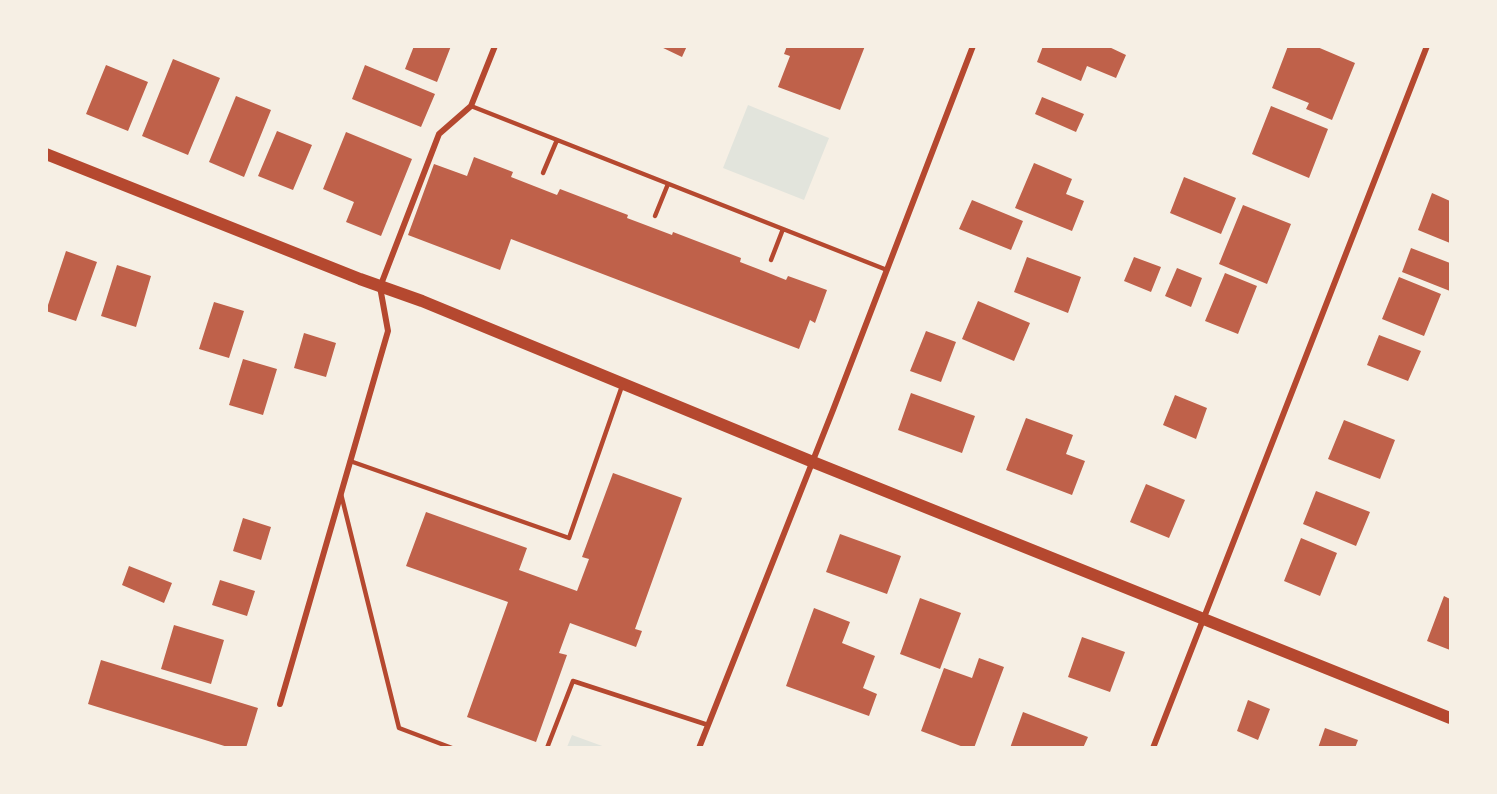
<!DOCTYPE html>
<style>
body{margin:0}
#map{position:relative;width:1497px;height:794px;overflow:hidden;background:#f6efe4;font-family:Inter,sans-serif}
canvas{display:block}
.frame{position:absolute;inset:0;border:48px solid #f6efe4;pointer-events:none}
</style>
<div id="map">
<canvas width="1497" height="794"></canvas>
<div class="frame"></div>
</div>
<script>
const ctx = document.querySelector('canvas').getContext('2d');
ctx.lineJoin = 'round';
function fillPath(path, color) {
  ctx.fillStyle = color;
  ctx.fill(path, 'evenodd');
}
function strokePath(path, color, width, dash) {
  ctx.strokeStyle = color;
  ctx.lineWidth = width;
  ctx.lineCap = dash ? 'butt' : 'round';
  ctx.setLineDash(dash || []);
  ctx.stroke(path);
}
const green = new Path2D(`
 M 748,105 L 829,138 L 804,200 L 723,168 Z
 M 572,735 L 605,747 L 567,747 Z`);
const building = new Path2D(`
 M 414,46 L 451,46 L 437,82 L 405,69 Z
 M 659,46 L 687,46 L 682,57 Z
 M 787,46 L 865,46 L 840,110 L 778,87 L 790,56 L 784,54 Z
 M 1043,46 L 1107,46 L 1126,55 L 1116,78 L 1087,66 L 1081,81 L 1037,62 Z
 M 1288,46 L 1315,46 L 1355,63 L 1332,120 L 1306,109 L 1309,103 L 1272,88 Z
 M 173,59 L 220,78 L 188,155 L 142,136 Z
 M 106,65 L 148,82 L 128,131 L 86,114 Z
 M 365,65 L 435,94 L 421,127 L 352,99 Z
 M 236,96 L 271,110 L 244,177 L 209,162 Z
 M 1042,97 L 1084,114 L 1076,132 L 1035,114 Z
 M 1271,106 L 1328,129 L 1309,178 L 1252,154 Z
 M 277,131 L 312,145 L 293,190 L 258,176 Z
 M 346,132 L 412,159 L 381,236 L 346,222 L 354,202 L 323,189 Z
 M 474,157 L 513,172 L 511,177 L 557,195 L 560,189 L 628,215 L 627,218 L 672,235 L 673,232 L 741,258 L 740,262 L 766,272 L 786,280 L 788,276 L 827,290 L 815,323 L 810,320 L 799,349 L 511,239 L 500,270 L 408,235 L 434,164 L 467,176 Z
 M 1034,163 L 1072,179 L 1066,194 L 1084,201 L 1072,231 L 1015,208 Z
 M 1184,177 L 1236,198 L 1221,234 L 1170,213 Z
 M 1432,193 L 1450,201 L 1450,243 L 1418,230 Z
 M 972,200 L 1023,221 L 1011,250 L 959,229 Z
 M 1243,205 L 1291,224 L 1267,284 L 1219,264 Z
 M 1411,248 L 1450,263 L 1450,291 L 1402,272 Z
 M 66,251 L 97,262 L 76,321 L 46,311 Z
 M 1027,257 L 1081,277 L 1068,313 L 1014,292 Z
 M 1134,257 L 1161,267 L 1151,292 L 1124,281 Z
 M 117,265 L 151,276 L 136,327 L 101,316 Z
 M 1177,268 L 1202,278 L 1191,307 L 1165,296 Z
 M 1225,273 L 1257,286 L 1238,334 L 1205,321 Z
 M 1399,277 L 1441,294 L 1424,336 L 1382,319 Z
 M 978,301 L 1030,323 L 1014,361 L 962,339 Z
 M 214,302 L 244,311 L 229,358 L 199,349 Z
 M 926,331 L 956,342 L 941,382 L 910,371 Z
 M 304,333 L 336,343 L 326,377 L 294,368 Z
 M 1379,335 L 1421,351 L 1408,381 L 1367,365 Z
 M 243,359 L 277,369 L 263,415 L 229,405 Z
 M 911,393 L 975,416 L 962,453 L 898,430 Z
 M 1175,395 L 1207,408 L 1196,439 L 1163,425 Z
 M 1026,418 L 1073,435 L 1066,454 L 1085,461 L 1072,495 L 1006,470 Z
 M 1344,420 L 1395,440 L 1380,479 L 1328,459 Z
 M 613,473 L 682,498 L 635,629 L 642,631 L 636,647 L 570,623 L 559,653 L 567,655 L 536,742 L 467,717 L 508,602 L 406,566 L 426,512 L 527,548 L 519,570 L 577,591 L 589,559 L 582,557 Z
 M 1146,484 L 1185,500 L 1169,538 L 1130,522 Z
 M 1316,491 L 1370,512 L 1356,546 L 1303,524 Z
 M 243,518 L 271,527 L 261,560 L 233,551 Z
 M 840,534 L 901,556 L 887,594 L 826,572 Z
 M 1301,538 L 1337,553 L 1320,596 L 1284,581 Z
 M 129,566 L 172,583 L 164,603 L 122,585 Z
 M 220,580 L 255,591 L 247,616 L 212,605 Z
 M 1444,596 L 1450,599 L 1450,650 L 1427,641 Z
 M 920,598 L 961,613 L 940,669 L 900,654 Z
 M 814,608 L 850,622 L 842,643 L 875,656 L 863,688 L 877,694 L 869,716 L 786,686 Z
 M 174,625 L 224,640 L 211,684 L 161,669 Z
 M 1082,637 L 1125,652 L 1110,692 L 1068,677 Z
 M 979,658 L 1004,667 L 974,748 L 966,748 L 921,731 L 944,668 L 972,678 Z
 M 101,660 L 258,708 L 246,748 L 231,748 L 88,704 Z
 M 1248,700 L 1270,709 L 1258,740 L 1237,731 Z
 M 1023,712 L 1088,737 L 1083,748 L 1010,748 Z
 M 1325,728 L 1358,740 L 1355,748 L 1318,748 Z`);
const service = new Path2D(`
 M 471,106 L 887,270
 M 543,173 L 557,140
 M 655,216 L 668,184
 M 771,260 L 783,229
 M 350,461 L 569,538 L 622,386
 M 341,494 L 399,728 L 452,748
 M 547,748 L 573,681 L 708,725`);
const minor = new Path2D(`
 M 280,704 L 388,331 L 380,287 L 439,134 L 471,106 L 495,46
 M 699,748 L 833,410 L 973,46
 M 1153,748 L 1427,46`);
const secondary = new Path2D(`
 M 46,154 L 360,279 L 422,301 L 813,462 L 1450,718`);
fillPath(green, '#e2e4dc');
fillPath(building, '#bf614a');
strokePath(service, '#b5482f', 4.5);
strokePath(minor, '#b5482f', 6);
strokePath(secondary, '#b5482f', 12);
</script>
